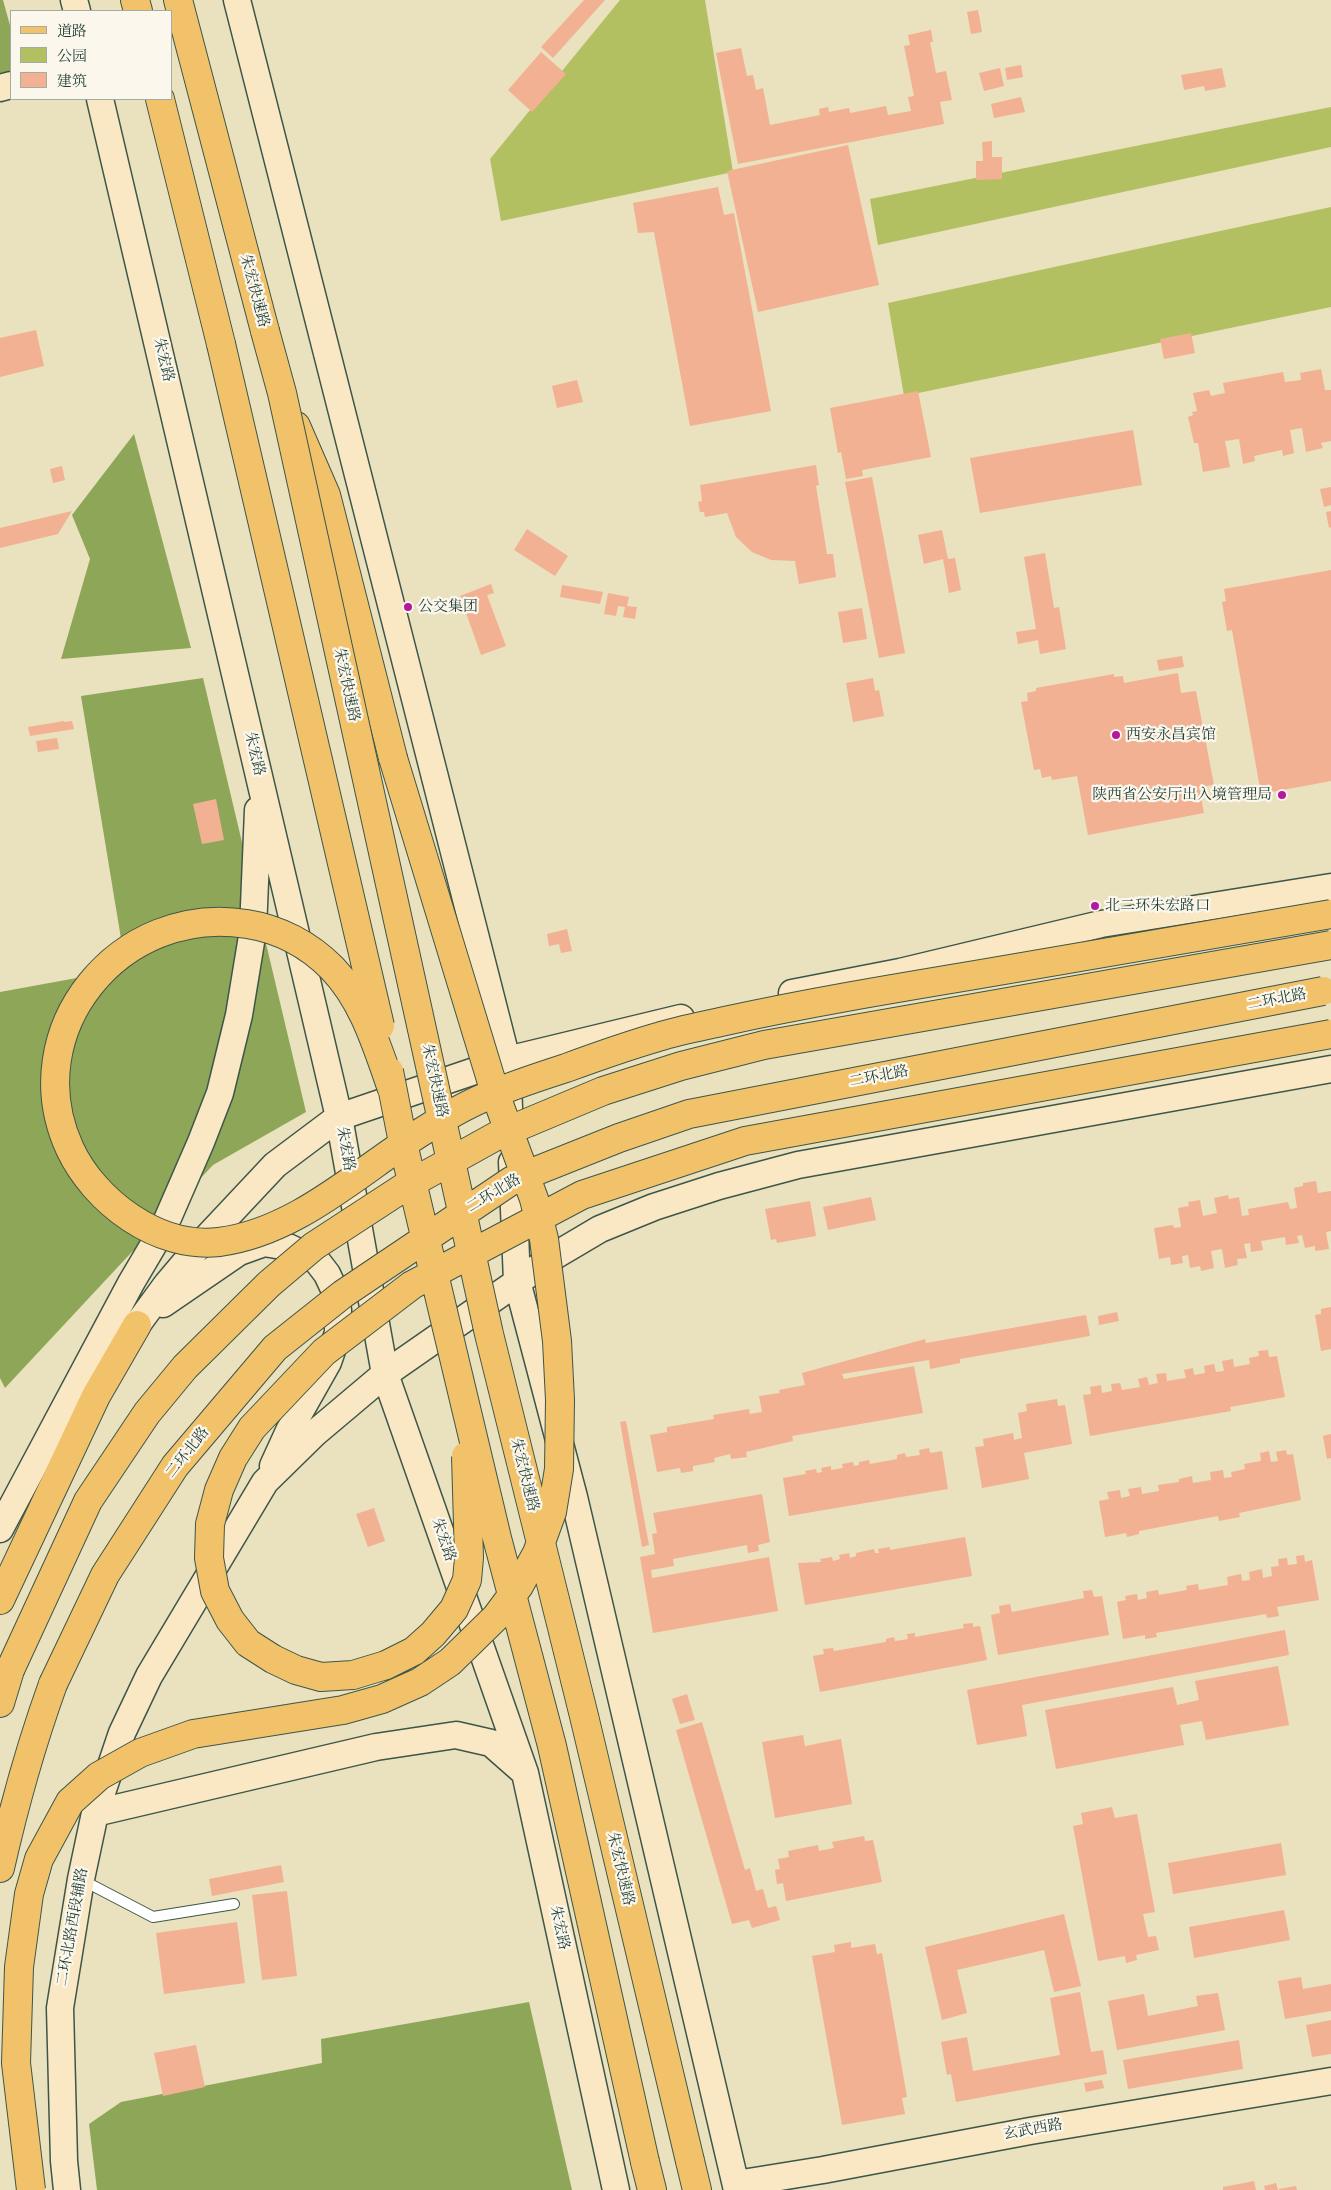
<!DOCTYPE html>
<meta charset="utf-8">
<style>
body{margin:0}
#map{position:relative;width:1331px;height:2190px;overflow:hidden;background:#eae1be;font-family:"Libre Bodoni","Noto Serif SC",serif}
canvas{display:block}
.legend{position:absolute;left:10px;top:10px;width:162px;height:90px;box-sizing:border-box;background:#fbf7ec;border:1px solid #a3ada2;margin:0;padding:6px 9px;list-style:none;font-size:15px;color:#1f3d34}
.legend li{display:flex;align-items:center;gap:10px;height:25px}
.legend b{width:25px;border:1px solid #a3ada2}
</style>
<div id="map">
<canvas width="1331" height="2190"></canvas>
<ul class="legend">
<li><b style="height:6px;background:#f2c26a"></b>道路</li>
<li><b style="height:14px;background:#b3c062"></b>公园</li>
<li><b style="height:14px;background:#f2b192"></b>建筑</li>
</ul>
</div>
<script>
const ctx = document.querySelector('canvas').getContext('2d');
ctx.lineJoin = 'round';
function fillPath(path, color) {
  ctx.fillStyle = color;
  ctx.fill(path, 'evenodd');
}
function strokePath(path, color, width, dash) {
  ctx.strokeStyle = color;
  ctx.lineWidth = width;
  ctx.lineCap = dash ? 'butt' : 'round';
  ctx.setLineDash(dash || []);
  ctx.stroke(path);
}
function write(font, color, halo, rows, align = 'center') {
  ctx.font = font + ' "Libre Bodoni","Noto Serif SC",serif';
  ctx.lineWidth = 4.5;
  ctx.setLineDash([]);
  ctx.textBaseline = 'middle';
  ctx.strokeStyle = halo;
  ctx.fillStyle = color;
  for (const [text, x, y, turn = 0] of rows) {
    ctx.save();
    ctx.translate(x, y);
    ctx.rotate((+turn || 0) * Math.PI / 180);
    ctx.textAlign = isNaN(turn) ? turn : align;
    if (halo) ctx.strokeText(text, 0, 0);
    ctx.fillText(text, 0, 0);
    ctx.restore();
  }
}
const green = new Path2D(`
 M 620,0 L 705,0 L 733,172 L 501,221 L 490,159 Z
 M 1331,107 L 1331,147 L 878,245 L 870,199 Z
 M 1331,207 L 1331,307 L 904,396 L 888,303 Z`);
const forest = new Path2D(`
 M 0,0 L 3,0 L 11,29 L 11,76 L 0,78 Z
 M 134,434 L 191,648 L 61,659 L 90,559 L 72,515 Z
 M 203,678 L 306,1112 L 213,1165 L 5,1388 L 0,1378 L 0,992 L 126,969 L 81,696 Z
 M 529,2002 L 572,2190 L 97,2190 L 89,2124 L 121,2102 L 322,2063 L 321,2039 Z`);
const building = new Path2D(`
 M 584,0 L 605,0 L 553,58 L 541,47 Z
 M 978,10 L 982,32 L 971,34 L 967,12 Z
 M 931,30 L 933,42 L 930,42 L 936,73 L 946,71 L 952,100 L 940,102 L 944,124 L 738,164 L 716,53 L 741,48 L 747,76 L 753,75 L 756,90 L 763,88 L 770,125 L 820,115 L 819,109 L 828,107 L 829,112 L 849,108 L 850,113 L 886,106 L 888,115 L 911,111 L 908,97 L 914,96 L 904,46 L 910,45 L 908,35 Z
 M 541,52 L 566,74 L 532,112 L 508,90 Z
 M 1021,65 L 1023,77 L 1007,80 L 1005,68 Z
 M 1000,68 L 1004,86 L 984,91 L 979,73 Z
 M 1222,68 L 1226,87 L 1205,91 L 1204,86 L 1184,90 L 1181,75 Z
 M 1021,97 L 1025,112 L 994,118 L 991,104 Z
 M 992,141 L 992,157 L 1002,157 L 1002,179 L 976,180 L 976,161 L 983,161 L 982,142 Z
 M 848,145 L 879,285 L 758,312 L 727,171 Z
 M 718,187 L 724,215 L 734,213 L 771,411 L 690,426 L 654,232 L 638,233 L 633,203 Z
 M 36,330 L 44,366 L 0,377 L 0,338 Z
 M 1191,333 L 1195,353 L 1164,359 L 1160,339 Z
 M 1321,369 L 1325,390 L 1331,390 L 1331,441 L 1321,443 L 1323,448 L 1306,452 L 1302,428 L 1290,430 L 1294,453 L 1283,456 L 1282,450 L 1254,456 L 1255,461 L 1243,464 L 1239,439 L 1225,441 L 1230,467 L 1203,472 L 1198,443 L 1194,443 L 1188,417 L 1193,415 L 1192,412 L 1197,411 L 1193,393 L 1209,390 L 1211,396 L 1225,393 L 1223,383 L 1283,372 L 1285,382 L 1301,380 L 1300,373 Z
 M 577,380 L 583,402 L 557,408 L 552,386 Z
 M 918,391 L 931,457 L 862,470 L 863,476 L 846,479 L 841,452 L 838,453 L 830,408 Z
 M 1133,430 L 1142,485 L 980,513 L 970,458 Z
 M 816,465 L 819,485 L 816,486 L 827,554 L 833,554 L 836,577 L 799,584 L 795,561 L 771,560 L 752,552 L 736,537 L 727,513 L 705,517 L 704,512 L 700,512 L 698,502 L 702,501 L 700,485 Z
 M 62,466 L 65,480 L 53,483 L 50,469 Z
 M 872,477 L 905,653 L 879,658 L 845,482 Z
 M 1331,487 L 1331,505 L 1324,507 L 1320,489 Z
 M 72,511 L 58,534 L 0,548 L 0,528 Z
 M 1331,511 L 1331,527 L 1329,528 L 1326,512 Z
 M 527,529 L 568,556 L 555,576 L 514,550 Z
 M 942,530 L 948,559 L 955,558 L 961,590 L 949,593 L 943,559 L 924,564 L 918,535 Z
 M 1045,553 L 1054,608 L 1059,607 L 1066,649 L 1040,654 L 1038,640 L 1018,644 L 1016,632 L 1036,629 L 1024,557 Z
 M 1331,570 L 1331,781 L 1261,794 L 1232,630 L 1227,631 L 1222,602 L 1226,601 L 1224,589 Z
 M 491,584 L 494,593 L 487,595 L 506,646 L 481,655 L 460,596 Z
 M 562,585 L 603,592 L 600,604 L 560,597 Z
 M 608,593 L 629,597 L 627,606 L 637,607 L 635,619 L 623,617 L 625,607 L 618,606 L 616,616 L 604,614 Z
 M 862,608 L 867,639 L 843,643 L 838,612 Z
 M 1182,656 L 1184,667 L 1159,671 L 1157,660 Z
 M 1178,673 L 1181,693 L 1196,691 L 1214,785 L 1199,787 L 1204,813 L 1088,835 L 1077,776 L 1052,780 L 1051,776 L 1042,778 L 1040,769 L 1034,770 L 1021,702 L 1028,701 L 1027,693 L 1036,691 L 1036,688 L 1114,674 L 1114,677 L 1123,676 L 1124,683 Z
 M 873,678 L 875,691 L 879,690 L 884,716 L 853,722 L 846,683 Z
 M 64,721 L 64,722 L 72,721 L 74,729 L 30,736 L 28,727 Z
 M 57,738 L 59,749 L 38,752 L 36,741 Z
 M 216,799 L 224,840 L 202,844 L 193,804 Z
 M 567,929 L 572,951 L 561,953 L 559,944 L 549,946 L 547,934 Z
 M 1316,1181 L 1318,1193 L 1331,1191 L 1331,1231 L 1326,1232 L 1329,1249 L 1315,1251 L 1315,1246 L 1305,1248 L 1302,1235 L 1297,1236 L 1299,1243 L 1286,1245 L 1285,1237 L 1261,1241 L 1263,1250 L 1251,1252 L 1250,1243 L 1244,1244 L 1247,1258 L 1237,1259 L 1238,1265 L 1225,1268 L 1222,1249 L 1211,1251 L 1214,1268 L 1201,1271 L 1200,1266 L 1190,1268 L 1188,1255 L 1182,1256 L 1183,1263 L 1171,1265 L 1170,1257 L 1159,1259 L 1154,1228 L 1173,1225 L 1174,1228 L 1181,1227 L 1178,1208 L 1189,1206 L 1188,1202 L 1200,1200 L 1203,1216 L 1217,1213 L 1214,1198 L 1228,1195 L 1229,1199 L 1239,1197 L 1242,1216 L 1249,1215 L 1248,1209 L 1288,1202 L 1290,1209 L 1297,1208 L 1294,1188 L 1303,1186 L 1303,1183 Z
 M 871,1197 L 876,1220 L 828,1230 L 823,1207 Z
 M 810,1201 L 816,1236 L 777,1243 L 776,1239 L 771,1240 L 765,1209 Z
 M 1331,1307 L 1331,1349 L 1321,1351 L 1315,1315 L 1321,1314 L 1321,1309 Z
 M 1117,1312 L 1119,1321 L 1099,1325 L 1098,1316 Z
 M 1086,1315 L 1090,1336 L 960,1359 L 960,1363 L 930,1369 L 929,1360 L 842,1374 L 844,1379 L 914,1366 L 923,1413 L 792,1436 L 793,1441 L 746,1452 L 747,1457 L 731,1459 L 730,1454 L 714,1458 L 715,1462 L 693,1466 L 693,1471 L 681,1473 L 680,1468 L 657,1472 L 650,1435 L 667,1432 L 667,1427 L 714,1419 L 713,1415 L 749,1409 L 750,1414 L 762,1412 L 759,1396 L 780,1393 L 779,1390 L 805,1385 L 802,1373 L 925,1339 L 926,1343 Z
 M 1268,1350 L 1269,1357 L 1277,1356 L 1285,1397 L 1230,1407 L 1231,1411 L 1090,1436 L 1083,1395 L 1091,1394 L 1090,1387 L 1101,1385 L 1102,1393 L 1112,1391 L 1111,1384 L 1120,1383 L 1122,1390 L 1140,1387 L 1138,1379 L 1147,1377 L 1149,1385 L 1158,1383 L 1156,1374 L 1166,1373 L 1167,1381 L 1186,1378 L 1184,1370 L 1193,1368 L 1194,1375 L 1205,1373 L 1204,1366 L 1214,1364 L 1216,1372 L 1224,1371 L 1222,1361 L 1233,1359 L 1234,1367 L 1250,1364 L 1249,1358 L 1259,1356 L 1258,1351 Z
 M 1057,1399 L 1058,1406 L 1065,1405 L 1072,1444 L 1024,1453 L 1029,1479 L 982,1488 L 975,1447 L 984,1446 L 983,1439 L 1013,1433 L 1014,1440 L 1022,1438 L 1018,1413 L 1027,1411 L 1026,1404 Z
 M 626,1421 L 649,1545 L 642,1547 L 620,1422 Z
 M 1331,1434 L 1331,1458 L 1327,1459 L 1323,1436 Z
 M 929,1448 L 930,1453 L 942,1451 L 948,1489 L 789,1516 L 783,1478 L 806,1474 L 805,1471 L 816,1469 L 817,1473 L 822,1472 L 821,1468 L 831,1466 L 831,1470 L 843,1468 L 842,1464 L 853,1462 L 854,1466 L 859,1465 L 859,1462 L 869,1460 L 870,1464 L 897,1459 L 897,1455 L 905,1453 L 906,1457 L 920,1455 L 919,1450 Z
 M 1286,1450 L 1287,1455 L 1293,1454 L 1301,1500 L 1239,1513 L 1240,1517 L 1219,1521 L 1218,1516 L 1139,1531 L 1139,1534 L 1127,1537 L 1126,1533 L 1105,1537 L 1099,1501 L 1109,1499 L 1107,1492 L 1120,1490 L 1121,1498 L 1130,1496 L 1128,1489 L 1141,1487 L 1142,1494 L 1159,1491 L 1158,1485 L 1179,1482 L 1179,1479 L 1192,1476 L 1193,1483 L 1211,1480 L 1210,1472 L 1223,1470 L 1224,1478 L 1232,1477 L 1231,1472 L 1245,1469 L 1244,1464 L 1261,1461 L 1260,1453 L 1269,1451 L 1271,1462 L 1278,1461 L 1276,1452 Z
 M 762,1494 L 770,1542 L 758,1545 L 759,1551 L 748,1553 L 747,1545 L 673,1559 L 674,1566 L 651,1570 L 652,1578 L 769,1557 L 778,1611 L 653,1633 L 640,1557 L 655,1554 L 652,1534 L 657,1533 L 653,1513 Z
 M 374,1508 L 385,1541 L 368,1547 L 356,1514 Z
 M 965,1537 L 972,1576 L 805,1605 L 798,1563 L 821,1562 L 820,1559 L 832,1557 L 833,1561 L 840,1559 L 839,1555 L 849,1553 L 850,1558 L 856,1556 L 856,1553 L 874,1549 L 875,1553 L 879,1553 L 878,1549 L 890,1547 L 890,1550 Z
 M 1304,1555 L 1305,1562 L 1312,1560 L 1319,1600 L 1277,1607 L 1279,1616 L 1267,1618 L 1266,1614 L 1156,1633 L 1157,1637 L 1145,1639 L 1145,1635 L 1123,1639 L 1117,1602 L 1126,1600 L 1125,1596 L 1137,1594 L 1138,1600 L 1147,1598 L 1146,1592 L 1158,1590 L 1159,1595 L 1187,1590 L 1186,1586 L 1198,1584 L 1199,1590 L 1228,1585 L 1227,1577 L 1241,1574 L 1242,1581 L 1250,1580 L 1249,1572 L 1262,1569 L 1263,1578 L 1272,1576 L 1271,1567 L 1279,1566 L 1278,1559 L 1287,1558 L 1288,1565 L 1297,1564 L 1296,1556 Z
 M 1092,1590 L 1094,1597 L 1102,1596 L 1109,1635 L 998,1655 L 991,1615 L 1000,1613 L 999,1606 L 1010,1604 L 1012,1612 L 1084,1598 L 1083,1591 Z
 M 973,1623 L 973,1627 L 980,1626 L 987,1660 L 820,1692 L 813,1656 L 824,1654 L 823,1649 L 833,1648 L 834,1651 L 886,1642 L 886,1639 L 894,1637 L 895,1641 L 908,1639 L 907,1634 L 915,1633 L 915,1637 L 964,1628 L 963,1624 Z
 M 1285,1630 L 1289,1655 L 1022,1705 L 1027,1736 L 977,1745 L 967,1690 Z
 M 1278,1666 L 1289,1725 L 1206,1740 L 1202,1721 L 1180,1725 L 1184,1745 L 1056,1769 L 1045,1710 L 1173,1687 L 1177,1705 L 1199,1700 L 1195,1681 Z
 M 687,1694 L 695,1720 L 680,1724 L 672,1699 Z
 M 702,1722 L 745,1870 L 750,1868 L 756,1891 L 763,1889 L 768,1908 L 776,1906 L 780,1920 L 752,1928 L 749,1920 L 732,1924 L 676,1730 Z
 M 803,1735 L 805,1746 L 841,1739 L 852,1804 L 775,1818 L 762,1742 Z
 M 1112,1807 L 1115,1818 L 1137,1814 L 1155,1912 L 1143,1914 L 1148,1937 L 1156,1936 L 1159,1950 L 1136,1955 L 1137,1960 L 1126,1963 L 1125,1956 L 1098,1961 L 1073,1826 L 1083,1824 L 1081,1813 Z
 M 864,1836 L 865,1841 L 873,1840 L 882,1882 L 786,1901 L 783,1883 L 777,1884 L 775,1870 L 780,1869 L 778,1859 L 789,1857 L 788,1851 L 818,1845 L 819,1851 L 834,1848 L 832,1842 Z
 M 1281,1843 L 1286,1875 L 1173,1894 L 1168,1863 Z
 M 281,1865 L 284,1882 L 212,1896 L 209,1879 Z
 M 287,1891 L 297,1976 L 262,1980 L 252,1895 Z
 M 1284,1910 L 1290,1940 L 1194,1958 L 1189,1927 Z
 M 1064,1914 L 1081,1986 L 1054,1992 L 1044,1950 L 957,1970 L 967,2013 L 942,2020 L 925,1947 Z
 M 237,1922 L 245,1983 L 164,1994 L 156,1933 Z
 M 851,1942 L 851,1948 L 875,1944 L 877,1954 L 882,1953 L 907,2097 L 902,2098 L 905,2114 L 842,2125 L 812,1956 L 835,1952 L 834,1945 Z
 M 1301,1977 L 1303,1989 L 1331,1984 L 1331,2011 L 1285,2019 L 1278,1981 Z
 M 1080,1992 L 1091,2052 L 1103,2050 L 1107,2074 L 956,2102 L 951,2074 L 947,2075 L 941,2042 L 967,2037 L 973,2071 L 1060,2055 L 1050,1998 Z
 M 1218,1993 L 1225,2030 L 1117,2050 L 1108,2001 L 1144,1994 L 1148,2016 L 1198,2006 L 1196,1996 Z
 M 1331,2020 L 1331,2054 L 1312,2057 L 1306,2025 Z
 M 1239,2040 L 1243,2069 L 1128,2089 L 1123,2060 Z
 M 196,2045 L 205,2087 L 163,2096 L 154,2053 Z
 M 1102,2080 L 1104,2088 L 1086,2092 L 1084,2083 Z
 M 1254,2181 L 1256,2190 L 1223,2190 L 1223,2187 Z
 M 1276,2183 L 1278,2190 L 1265,2190 L 1264,2186 Z
 M 1296,2186 L 1297,2190 L 1279,2190 L 1279,2189 Z`);
const lane = new Path2D(`
 M 82,1880 L 153,1917 L 234,1904`);
const secondary = new Path2D(`
 M 74,0 L 77,11
 M 237,0 C 327,353 414,707 507,1060 L 509,1108
 M 0,88 L 11,85
 M 100,99 L 339,1117 L 385,1374 L 525,1773 L 616,2190
 M 792,993 L 900,972 L 1101,924 L 1331,887
 M 512,1162 L 517,1281 L 574,1497 L 737,2190
 M 163,1304 L 239,1252 L 264,1243 L 288,1247 L 317,1261 L 327,1274 L 334,1289 L 338,1310 L 338,1333 L 328,1362 L 289,1431 L 273,1466
 M 137,1325 L 167,1284 L 199,1246 L 275,1165 L 339,1117 L 507,1060 L 681,1018
 M 0,1529 L 131,1283 L 164,1227 L 201,1142 L 220,1093 L 239,1015 L 253,930 L 258,810
 M 95,1813 L 376,1747 L 456,1735 L 491,1743 L 524,1772
 M 736,2184 L 823,2170 L 1030,2131 L 1331,2081
 M 67,2190 L 64,2161 L 60,2008 L 81,1879 L 95,1813 L 122,1733 L 149,1676 L 265,1482 L 315,1433 L 385,1374 L 556,1255 L 600,1229 L 654,1207 L 719,1186 L 798,1165 L 1331,1069`);
const primary = new Path2D(`
 M 690,2161 L 697,2190
 M 645,2162 L 652,2190`);
const highway = new Path2D(`
 M 135,0 L 138,11
 M 178,0 L 265,331
 M 160,99 L 221,344
 M 296,426 L 326,495 L 393,758
 M 0,1600 L 96,1396 L 137,1325
 M 0,1703 L 10,1670
 M 0,1868 C 14,1806 31,1745 53,1684`);
const highwayBridge = new Path2D(`
 M 265,331 L 282,393 L 489,1334 L 584,1716 L 690,2161
 M 221,344 L 380,1026
 M 389,1071 L 404,1148 L 497,1538 L 552,1746 L 645,2162
 M 392,1089 C 377,1047 364,1001 332,968 C 309,945 279,929 247,924 C 121,903 15,1030 70,1149 C 95,1202 158,1249 219,1242 C 297,1232 359,1171 423,1131 C 442,1119 462,1107 483,1098 C 510,1086 538,1077 566,1068 C 596,1057 627,1046 658,1037 C 680,1030 703,1026 725,1021 C 807,1003 891,989 975,975 C 1093,954 1212,934 1331,914
 M 466,1456 L 469,1558 L 467,1580 L 454,1609 L 433,1634 L 414,1651 L 386,1665 L 353,1675 L 321,1677 L 296,1670 L 273,1659 L 248,1643 L 230,1620 L 215,1591 L 209,1558 L 210,1524 L 219,1490 L 233,1458 L 252,1428 L 324,1352 L 412,1285 L 582,1195 L 745,1141 L 1331,1034
 M 10,1670 L 88,1501 L 147,1413 L 185,1367 L 269,1284 L 314,1246 L 406,1186 L 498,1135 L 603,1091 L 681,1066 L 764,1045 L 1331,945
 M 53,1684 L 105,1575 L 175,1466 L 275,1348 L 343,1294 L 511,1181 L 619,1138 L 689,1114 L 1323,991
 M 31,2190 L 16,2063 L 19,1967 L 29,1894 L 39,1859 L 70,1802 L 99,1776 L 140,1753 L 193,1734 L 343,1710 L 382,1699 L 420,1682 L 450,1662 L 496,1617 L 519,1586 L 537,1553 L 552,1512 L 559,1469 L 560,1400 L 557,1341 L 544,1239 L 534,1199 L 496,1096 L 393,758`);
const markers = [
 [408,607,5,"#b5179e"],
 [1116,735,5,"#b5179e"],
 [1282,795,5,"#b5179e"],
 [1095,906,5,"#b5179e"]
];
const streetNames = [
 ["朱宏快速路",254,291,75],
 ["朱宏路",163,360,77],
 ["朱宏快速路",346,685,78],
 ["朱宏路",254,754,77],
 ["二环北路",1277,1000,-11],
 ["二环北路",879,1077,-11],
 ["朱宏快速路",434,1081,78],
 ["朱宏路",345,1149,80],
 ["二环北路",494,1194,-31],
 ["二环北路",188,1453,-52],
 ["朱宏快速路",524,1475,76],
 ["朱宏路",443,1540,71],
 ["朱宏快速路",620,1869,77],
 ["二环北路西段辅路",73,1927,-80],
 ["朱宏路",559,1928,78],
 ["玄武西路",1033,2130,-10]
];
const poiNames = [
 ["公交集团",418,607],
 ["西安永昌宾馆",1126,735],
 ["陕西省公安厅出入境管理局",1272,795,"right"],
 ["北二环朱宏路口",1105,906]
];
fillPath(green, '#b3c062');
fillPath(forest, '#8ea658');
fillPath(building, '#f2b192');
strokePath(lane, '#3d5649', 12);
strokePath(secondary, '#3d5649', 29);
strokePath(primary, '#3d5649', 30);
strokePath(highway, '#3d5649', 30);
strokePath(lane, '#fff', 10);
strokePath(secondary, '#fae7c3', 26);
strokePath(primary, '#f2c26a', 28);
strokePath(highway, '#f2c26a', 28);
strokePath(highwayBridge, '#3d5649', 30, []);
strokePath(highwayBridge, '#f2c26a', 28);
for (const [x, y, r, color] of markers) {
  const dot = new Path2D();
  dot.arc(x, y, r, 0, 2 * Math.PI);
  ctx.fillStyle = color;
  ctx.fill(dot);
  strokePath(dot, '#fbf7ec', 2);
}
write('15px', '#1f3d34', '#fbf7ec', streetNames);
write('15px', '#1f3d34', '#fbf7ec', poiNames, 'left');
</script>
